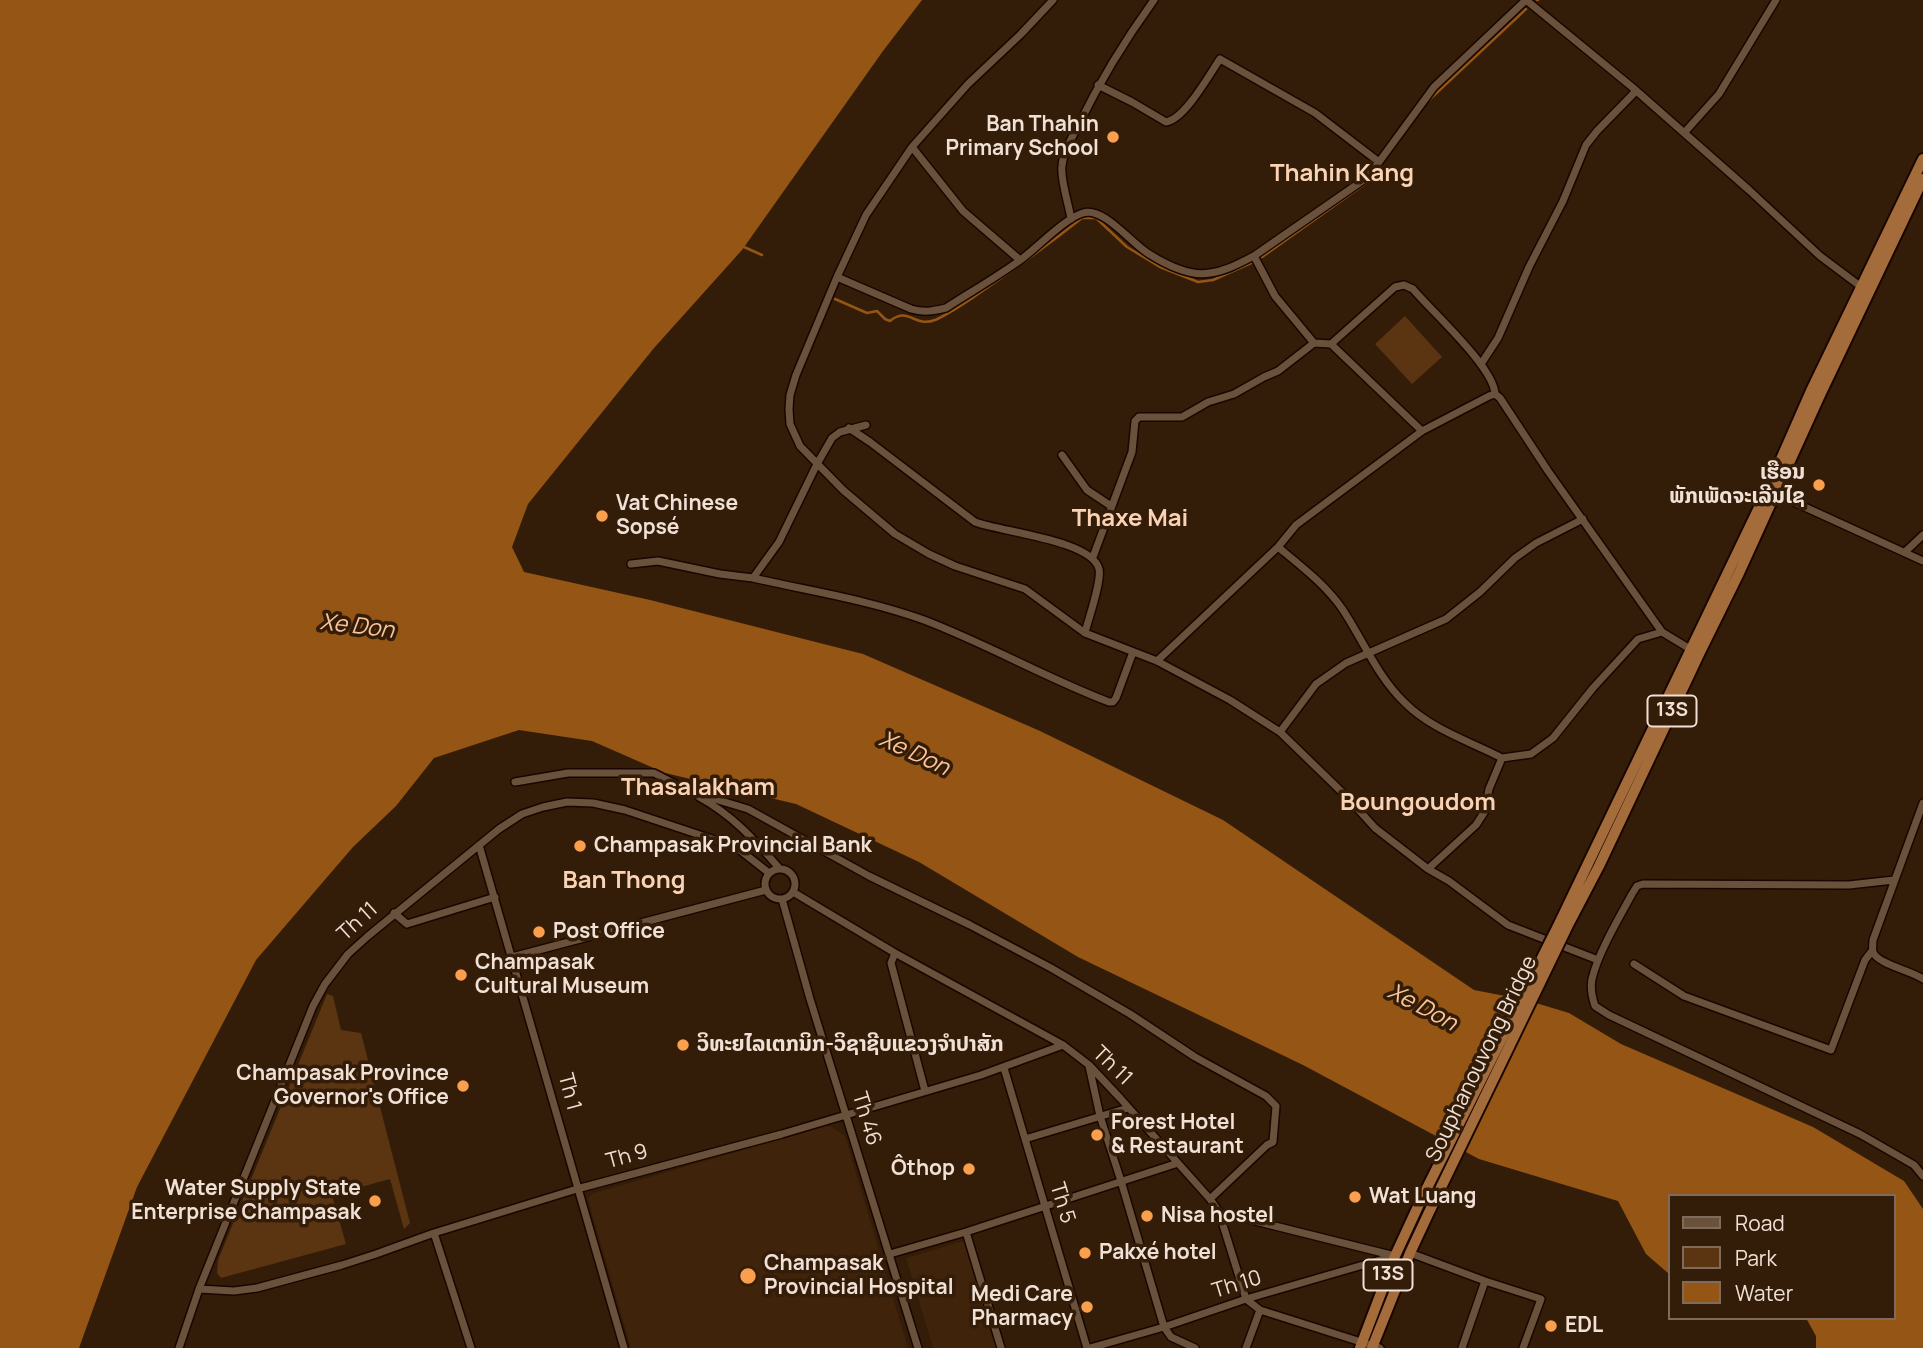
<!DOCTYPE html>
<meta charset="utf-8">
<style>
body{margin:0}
#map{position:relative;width:1923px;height:1348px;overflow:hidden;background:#331d09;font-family:Manrope,sans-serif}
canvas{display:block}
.legend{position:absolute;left:1668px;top:1194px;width:228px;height:126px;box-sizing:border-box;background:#331d09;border:2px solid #7f6b5b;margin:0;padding:9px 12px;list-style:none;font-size:21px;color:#f0e0d5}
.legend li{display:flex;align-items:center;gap:14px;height:35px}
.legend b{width:35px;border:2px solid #7f6b5b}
</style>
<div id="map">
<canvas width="1923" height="1348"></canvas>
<ul class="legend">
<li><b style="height:9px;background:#6a513c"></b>Road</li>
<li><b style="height:19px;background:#5b3411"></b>Park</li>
<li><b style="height:19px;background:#955514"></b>Water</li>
</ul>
</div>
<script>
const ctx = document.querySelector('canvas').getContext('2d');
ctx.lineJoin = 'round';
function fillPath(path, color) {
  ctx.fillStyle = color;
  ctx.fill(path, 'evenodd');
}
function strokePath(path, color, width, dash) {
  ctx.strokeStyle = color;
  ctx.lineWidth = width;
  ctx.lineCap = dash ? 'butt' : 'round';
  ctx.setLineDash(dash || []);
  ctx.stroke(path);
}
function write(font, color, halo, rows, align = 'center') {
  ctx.font = font + ' Manrope,"Noto Sans Lao",sans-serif';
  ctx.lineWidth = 7;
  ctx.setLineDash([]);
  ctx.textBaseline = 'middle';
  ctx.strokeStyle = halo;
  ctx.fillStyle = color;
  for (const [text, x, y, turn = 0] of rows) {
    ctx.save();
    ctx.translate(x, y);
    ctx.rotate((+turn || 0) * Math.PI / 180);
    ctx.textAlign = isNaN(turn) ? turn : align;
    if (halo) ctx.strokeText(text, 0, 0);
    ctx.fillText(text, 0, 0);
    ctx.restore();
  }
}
const built = new Path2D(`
 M 825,1126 L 832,1127 L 845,1136 L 908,1348 L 631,1348 L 589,1203 L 588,1199 L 591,1194 Z
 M 967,1240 L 999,1348 L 933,1348 L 906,1258 Z`);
const green = new Path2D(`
 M 1405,316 L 1442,357 L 1412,384 L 1375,344 Z
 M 327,994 L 333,996 L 341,1030 L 361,1033 L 410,1223 L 404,1229 L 390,1179 L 332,1195 L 346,1244 L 221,1278 L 217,1273 L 218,1260 Z`);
const water = new Path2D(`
 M 0,0 L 922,0 L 883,51 L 742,250 L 654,348 L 528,504 L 512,547 L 524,572 L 650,600 L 863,654 L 1040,731 L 1223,820 L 1474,990 L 1526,1000 L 1569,1013 L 1621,1044 L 1813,1127 L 1904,1181 L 1923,1209 L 1923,1348 L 1816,1348 L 1816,1336 L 1806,1318 L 1893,1318 L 1893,1196 L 1669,1196 L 1669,1274 L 1646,1254 L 1618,1201 L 1479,1159 L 1303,1065 L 1078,957 L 919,862 L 796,804 L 665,773 L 592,741 L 519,730 L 434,758 L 396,806 L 353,847 L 256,960 L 137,1187 L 79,1348 L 0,1348 Z`);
const pier = new Path2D(`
 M 1514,994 L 1527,996 L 1459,1152 L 1441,1143 Z`);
const stream = new Path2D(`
 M 1537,0 L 1538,0
 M 1429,100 L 1526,9
 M 744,247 L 762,255
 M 1262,257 L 1369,181 L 1379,167
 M 835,299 L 867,313 L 877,311 L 885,319 L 890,321 C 909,306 914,328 935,320 C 951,313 966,302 981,292 C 1016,268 1049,244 1082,218 L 1096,218 L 1127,247 L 1160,267 L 1198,282 L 1213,280 L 1251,263`);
const minor = new Path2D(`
 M 1053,0 L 1021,34 L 968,84 L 912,147 L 866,215 L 837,277 L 796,375 L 790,395 L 789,409 L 790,424 L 800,446 L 843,490 L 895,534 L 929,554 L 955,566 L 1025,589 L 1085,633 L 1157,661 L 1230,700 L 1280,732 L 1348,798 L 1375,828 L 1428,869 L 1449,881 L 1508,925 L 1598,960
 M 1526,0 L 1632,87 L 1749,190 L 1820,256 L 1864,289
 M 1098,85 L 1132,102 L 1166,122 C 1185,119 1209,75 1220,59 L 1315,113 L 1379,162
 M 1684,133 L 1719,94 L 1776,0
 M 912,147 L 963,211 L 1020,260
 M 1071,219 C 1069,205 1060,179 1062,166 C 1063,152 1072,138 1078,126 C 1100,81 1125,40 1154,0
 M 1254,256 L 1275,296 L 1314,343
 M 837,277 L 911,309 C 924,313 933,311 946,308 C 971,292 995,278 1019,261 C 1036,249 1065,218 1083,213 C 1103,206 1132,244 1149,254 C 1165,264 1190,277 1210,273 C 1226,271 1240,263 1254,256 L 1365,179 L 1379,162 L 1434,87 L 1526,0
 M 1331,344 L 1422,431
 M 1481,364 L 1498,338 L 1529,267 L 1563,201 L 1586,145 L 1597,131 L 1636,91
 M 849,428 L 870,442 L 975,522 C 1001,532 1092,540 1099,569 C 1102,581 1088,620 1085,633
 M 1062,455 L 1087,490 L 1111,506
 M 1774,493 L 1923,561
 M 1278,547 C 1301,566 1326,585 1343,610 C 1364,642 1377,676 1405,703 C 1431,729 1469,741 1502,758
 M 1905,552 L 1923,535
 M 1093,557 L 1132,452 L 1135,421 L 1139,417 L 1182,417 L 1208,402 L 1234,394 L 1264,377 L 1278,371 L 1314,343 L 1331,344 L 1395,287 L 1404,285 L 1413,289 C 1432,312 1494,367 1495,394 L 1500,398 L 1548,471 L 1662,632 L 1695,652
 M 631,564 L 658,561 L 720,574 L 753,578 L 779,542 L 817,464 L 832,438 L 840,432 L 866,425
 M 753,578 C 810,591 869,600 924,620 C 987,644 1046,678 1109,702 L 1113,702 L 1116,698 L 1133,652
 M 1157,661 L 1278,547 L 1296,525 L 1422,431 L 1489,396 L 1495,394
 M 1280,732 L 1316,684 L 1346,663 L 1446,619 L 1480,592 L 1515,558 L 1536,543 L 1583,519
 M 515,782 L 568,773 L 654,773 L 689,791
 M 688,791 L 748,809 L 869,876 L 970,925 L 1051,968 L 1130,1014 L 1195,1057 L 1266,1096 L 1276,1106 L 1273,1142 L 1267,1145 L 1210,1199
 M 699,797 C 731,814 756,841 779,868
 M 1923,803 L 1873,940 C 1873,943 1872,949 1873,952 C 1877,964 1912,971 1923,979
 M 479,845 L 624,1348
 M765 884a15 15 0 1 1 30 0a15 15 0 1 1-30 0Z
 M 1428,869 L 1476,825 L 1485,811 L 1489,789 L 1502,758 L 1531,754 L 1553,738 L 1593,688 L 1638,639 L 1662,632
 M 1894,880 L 1849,885 L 1643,884 L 1637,886 L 1632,894 C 1619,918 1598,953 1592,979 C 1590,989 1592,997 1595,1006 L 1609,1015 L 1860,1134 L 1914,1165 L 1923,1176
 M 793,892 L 895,953 L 1063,1045 L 1089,1065 L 1120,1098 L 1210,1199 L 1219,1212 L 1395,1256
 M 782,899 L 810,999 L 918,1348
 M 394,913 L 407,924 L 495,897
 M 895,953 L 891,963 L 925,1091
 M 512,957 L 766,890
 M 1634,964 L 1684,996 L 1831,1050 L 1865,960 L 1872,951
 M 1089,1066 L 1100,1116 L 1121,1181 L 1164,1327 L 1171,1337 L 1195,1348
 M 1004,1068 L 1087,1348
 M 1025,1139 L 1128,1108
 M 1219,1212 L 1246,1299 L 1260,1310 L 1380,1348
 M 966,1232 L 1001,1348
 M 434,1233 L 471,1348
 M 1410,1253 L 1485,1281 L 1541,1299 L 1523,1348
 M 890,1254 L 966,1232 L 1178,1163
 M 199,1289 L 234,1291 L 257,1288 L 342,1265 L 376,1254 L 434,1233 L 577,1189 L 782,1134 L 981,1075 L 1063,1045
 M 179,1348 L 199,1289 L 313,1006 L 325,984 L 348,954 L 368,936 L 499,829 L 522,814 L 543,807 L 567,802 L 593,803 L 625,810 L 736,847 L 769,873
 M 1090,1348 L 1164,1327 L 1246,1299 L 1394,1256
 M 1246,1348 L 1260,1310
 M 1462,1348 L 1485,1281`);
const trunk = new Path2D(`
 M 1559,924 L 1767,491 L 1811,391 L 1923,159
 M 1567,927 L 1599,866 L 1699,654 L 1739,573 L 1820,395 L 1923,179
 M 1360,1348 L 1395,1256 L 1420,1202
 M 1372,1348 L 1410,1253 L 1431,1208`);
const trunkBridge = new Path2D(`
 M 1420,1202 L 1559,924
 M 1431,1208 L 1567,927`);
const markers = [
 [1113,137,7,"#fa9f4e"],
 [1819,485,7,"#fa9f4e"],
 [602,516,7,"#fa9f4e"],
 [580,846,7,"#fa9f4e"],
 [539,932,7,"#fa9f4e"],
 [461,975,7,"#fa9f4e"],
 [683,1045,7,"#fa9f4e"],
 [463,1086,7,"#fa9f4e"],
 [1097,1135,7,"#fa9f4e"],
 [969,1169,7,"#fa9f4e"],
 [1355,1197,7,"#fa9f4e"],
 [375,1201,7,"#fa9f4e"],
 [1147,1216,7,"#fa9f4e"],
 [1085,1253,7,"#fa9f4e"],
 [748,1276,9,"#fa9f4e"],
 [1087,1307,7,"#fa9f4e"],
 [1551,1326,7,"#fa9f4e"]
];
const shields = [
 [1672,711,49],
 [1388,1275,49]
];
const shieldNames = [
 ["13S",1672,711],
 ["13S",1388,1275]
];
const poiNames = [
 ["Ban Thahin",1099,125,"right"],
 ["Primary School",1099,149,"right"],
 ["ເຮືອນ",1805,473,"right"],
 ["ພັກເພັດຈະເລີນໄຊ",1805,497,"right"],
 ["Vat Chinese",616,504],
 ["Sopsé",616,528],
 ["Champasak Provincial Bank",594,846],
 ["Post Office",553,932],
 ["Champasak",475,963],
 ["Cultural Museum",475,987],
 ["ວິທະຍໄລເຕກນິກ-ວິຊາຊີບແຂວງຈໍາປາສັກ",697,1045],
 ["Champasak Province",449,1074,"right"],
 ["Governor's Office",449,1098,"right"],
 ["Forest Hotel",1111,1123],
 ["& Restaurant",1111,1147],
 ["Ôthop",955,1169,"right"],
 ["Water Supply State",361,1189,"right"],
 ["Enterprise Champasak",361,1213,"right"],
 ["Wat Luang",1369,1197],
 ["Nisa hostel",1161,1216],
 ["Pakxé hotel",1099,1253],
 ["Champasak",764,1264],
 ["Provincial Hospital",764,1288],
 ["Medi Care",1073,1295,"right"],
 ["Pharmacy",1073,1319,"right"],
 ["EDL",1565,1326]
];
const streetNames = [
 ["Th 11",358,922,-42],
 ["Souphanouvong Bridge",1482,1059,-64],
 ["Th 11",1112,1066,44],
 ["Th 1",569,1092,75],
 ["Th 46",866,1119,73],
 ["Th 9",627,1157,-15],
 ["Th 5",1062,1203,73],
 ["Th 10",1237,1285,-17]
];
const waterNames = [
 ["Xe Don",357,627,7],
 ["Xe Don",914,754,25],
 ["Xe Don",1422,1008,28]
];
const quarterNames = [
 ["Thahin Kang",1342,174],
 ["Thaxe Mai",1130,519],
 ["Thasalakham",698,788],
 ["Boungoudom",1418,803],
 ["Ban Thong",624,881]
];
fillPath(built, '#3f230a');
fillPath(green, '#5b3411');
fillPath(water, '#955514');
fillPath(pier, '#331d09');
strokePath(stream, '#955514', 2.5);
strokePath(minor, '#1a0600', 10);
strokePath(trunk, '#1a0600', 14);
strokePath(minor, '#6a513c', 7);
strokePath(trunk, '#a46c3b', 10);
strokePath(trunkBridge, '#1a0600', 14, []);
strokePath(trunkBridge, '#a46c3b', 10);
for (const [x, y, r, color] of markers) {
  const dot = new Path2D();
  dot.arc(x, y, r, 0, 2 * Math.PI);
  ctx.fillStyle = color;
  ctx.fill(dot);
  strokePath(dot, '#331d09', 2.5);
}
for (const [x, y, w] of shields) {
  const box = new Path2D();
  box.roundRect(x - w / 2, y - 15.5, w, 31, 5);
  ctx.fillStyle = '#331d09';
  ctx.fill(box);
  strokePath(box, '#f0e0d5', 2);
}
write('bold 19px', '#f0e0d5', null, shieldNames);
write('bold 21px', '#f0e0d5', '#331d09', poiNames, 'left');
write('21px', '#f0e0d5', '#331d09', streetNames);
write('italic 23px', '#fbc398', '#331d09', waterNames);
write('bold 24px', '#fad2b4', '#331d09', quarterNames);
</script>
